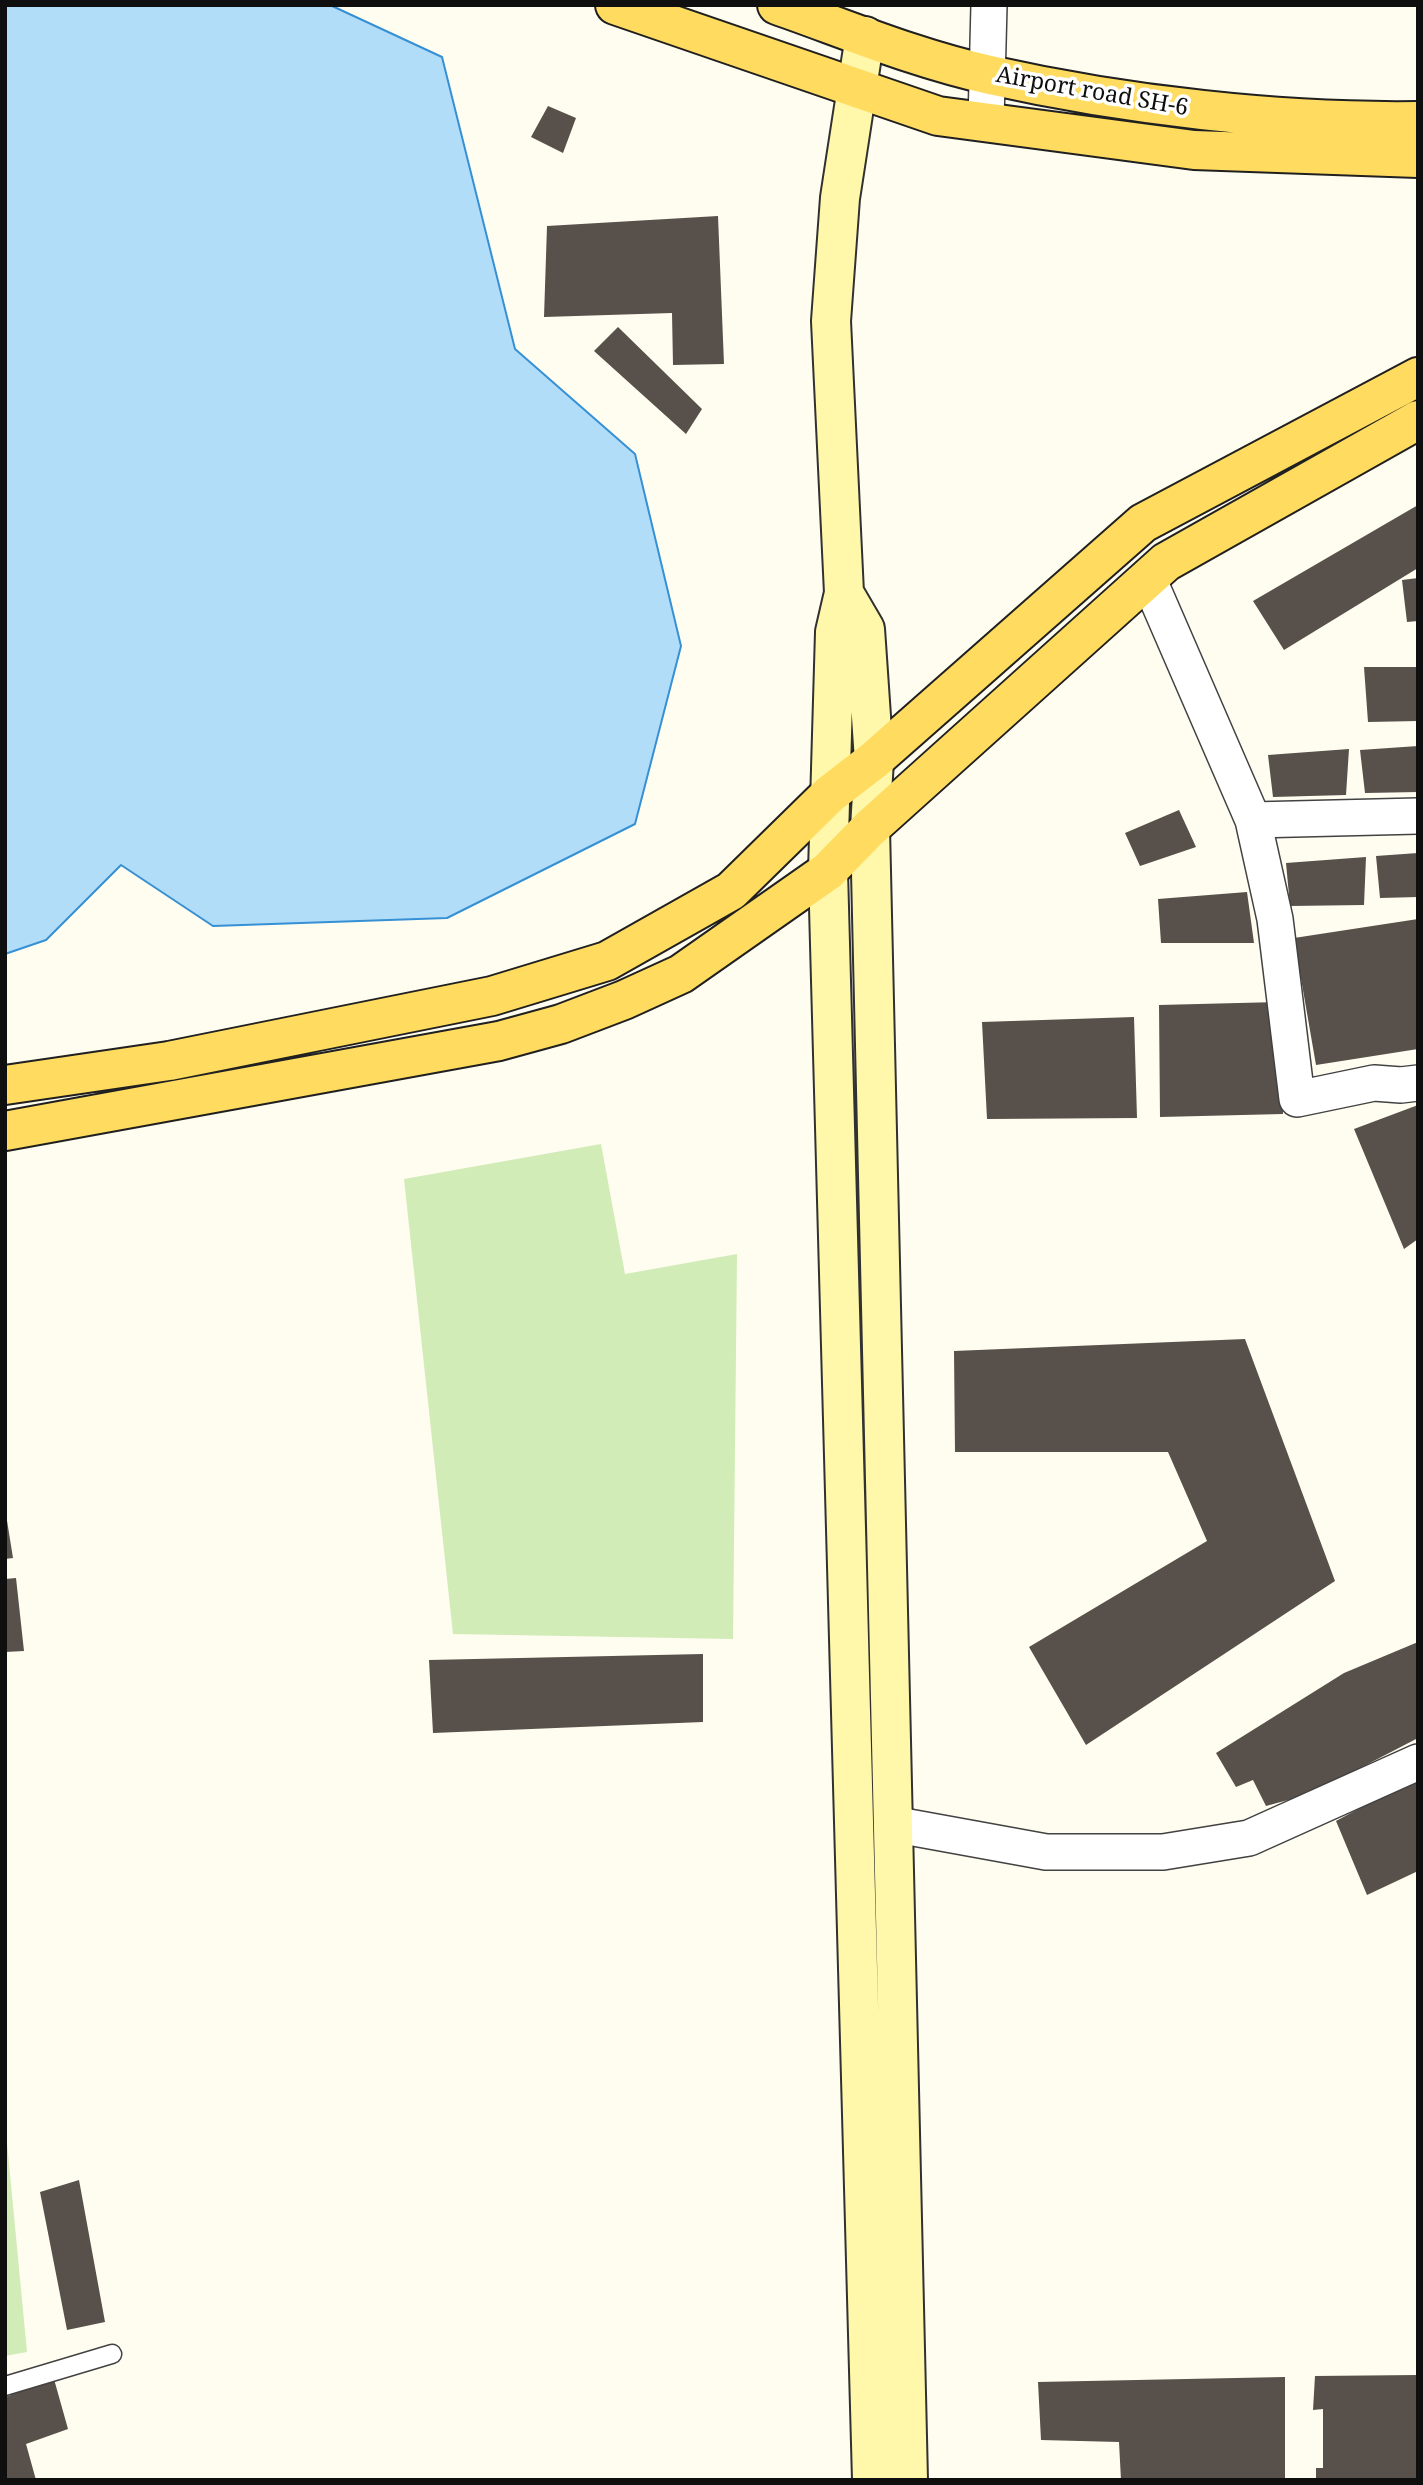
<!DOCTYPE html>
<style>
body{margin:0}
#map{position:relative;width:1423px;height:2485px;overflow:hidden;background:#fffcf0;font-family:"Noto Serif",serif}
canvas{display:block}
.frame{position:absolute;inset:0;border:7px solid #0f0f0f;pointer-events:none}
</style>
<div id="map">
<canvas width="1423" height="2485"></canvas>
<div class="frame"></div>
</div>
<script>
const ctx = document.querySelector('canvas').getContext('2d');
ctx.lineJoin = 'round';
function fillPath(path, color) {
  ctx.fillStyle = color;
  ctx.fill(path, 'evenodd');
}
function strokePath(path, color, width, dash) {
  ctx.strokeStyle = color;
  ctx.lineWidth = width;
  ctx.lineCap = dash ? 'butt' : 'round';
  ctx.setLineDash(dash || []);
  ctx.stroke(path);
}
function write(font, color, halo, rows, align = 'center') {
  ctx.font = font + ' "Noto Serif",serif';
  ctx.lineWidth = 7;
  ctx.setLineDash([]);
  ctx.textBaseline = 'middle';
  ctx.strokeStyle = halo;
  ctx.fillStyle = color;
  for (const [text, x, y, turn = 0] of rows) {
    ctx.save();
    ctx.translate(x, y);
    ctx.rotate((+turn || 0) * Math.PI / 180);
    ctx.textAlign = isNaN(turn) ? turn : align;
    if (halo) ctx.strokeText(text, 0, 0);
    ctx.fillText(text, 0, 0);
    ctx.restore();
  }
}
const green = new Path2D(`
 M 601,1144 L 625,1274 L 737,1254 L 733,1639 L 453,1634 L 404,1179 Z
 M 5,2122 L 27,2352 L 5,2356 Z`);
const water = new Path2D(`
 M 5,5 L 330,5 L 442,57 L 515,349 L 635,454 L 681,646 L 635,824 L 447,918 L 213,926 L 121,865 L 46,940 L 5,954 Z`);
const building = new Path2D(`
 M 548,106 L 576,118 L 563,153 L 531,137 Z
 M 718,216 L 724,364 L 673,365 L 672,313 L 544,317 L 547,226 Z
 M 618,327 L 702,409 L 686,434 L 594,351 Z
 M 1418,505 L 1418,568 L 1284,650 L 1253,601 Z
 M 1418,578 L 1418,621 L 1407,622 L 1402,580 Z
 M 1364,667 L 1418,667 L 1418,721 L 1368,722 Z
 M 1418,746 L 1418,792 L 1365,793 L 1360,750 Z
 M 1349,749 L 1346,795 L 1273,797 L 1268,755 Z
 M 1179,810 L 1196,847 L 1140,866 L 1125,833 Z
 M 1418,853 L 1418,897 L 1380,898 L 1376,856 Z
 M 1366,857 L 1364,905 L 1290,906 L 1286,863 Z
 M 1247,892 L 1254,943 L 1161,943 L 1158,899 Z
 M 1418,919 L 1418,1049 L 1316,1065 L 1294,938 Z
 M 1279,1002 L 1283,1114 L 1160,1117 L 1159,1005 Z
 M 1134,1017 L 1137,1118 L 987,1119 L 982,1022 Z
 M 1418,1105 L 1418,1239 L 1404,1249 L 1354,1129 Z
 M 1245,1339 L 1335,1581 L 1086,1745 L 1029,1647 L 1207,1541 L 1168,1452 L 955,1452 L 954,1351 Z
 M 5,1508 L 13,1558 L 5,1559 Z
 M 16,1578 L 24,1651 L 5,1652 L 5,1579 Z
 M 1418,1642 L 1418,1738 L 1310,1794 L 1266,1806 L 1253,1780 L 1236,1787 L 1216,1753 L 1344,1673 Z
 M 703,1654 L 703,1722 L 433,1733 L 429,1660 Z
 M 1418,1777 L 1418,1871 L 1367,1895 L 1336,1821 Z
 M 79,2180 L 105,2322 L 67,2330 L 40,2192 Z
 M 52,2372 L 68,2429 L 26,2444 L 36,2480 L 5,2480 L 5,2397 L 11,2395 L 8,2385 Z
 M 1418,2375 L 1418,2480 L 1316,2480 L 1316,2468 L 1323,2468 L 1323,2409 L 1313,2410 L 1315,2376 Z
 M 1285,2377 L 1285,2480 L 1121,2480 L 1119,2442 L 1041,2440 L 1038,2382 Z`);
const service = new Path2D(`
 M 5,2386 L 112,2354`);
const minor = new Path2D(`
 M 986,121 L 989,5
 M 1148,578 L 1253,820 L 1275,919 L 1297,1099 L 1374,1083 L 1401,1085 L 1418,1083
 M 1253,820 L 1418,816
 M 892,1824 L 1046,1852 L 1163,1852 L 1249,1838 L 1418,1762`);
const secondary = new Path2D(`
 M 865,36 L 840,198 L 831,321 L 844,593 L 835,632 L 828,871 L 872,2480
 M 844,593 L 865,629 L 874,760 L 870,828 L 908,2480`);
const primary = new Path2D(`
 M 615,5 L 938,116 L 1194,150 L 1418,158
 M 777,5 C 848,30 917,59 990,75 C 1124,105 1280,123 1418,121
 M 5,1085 L 169,1061 L 492,996 L 607,961 L 731,891 L 830,794 L 874,760 L 1143,523 L 1418,377
 M 5,1131 L 499,1041 L 561,1024 L 624,1000 L 681,974 L 828,871 L 870,828 L 1166,562 L 1418,420`);
const streetNames = [
 ["Airport road SH-6",1092,92,10]
];
fillPath(green, '#d1ecb7');
fillPath(water, '#b2ddf9');
strokePath(water, '#3590d4', 2);
fillPath(building, '#58504a');
strokePath(service, '#424242', 21);
strokePath(minor, '#424242', 38);
strokePath(secondary, '#313131', 42);
strokePath(primary, '#202020', 42);
strokePath(service, '#fff', 18);
strokePath(minor, '#fff', 35);
strokePath(secondary, '#fff8ab', 38);
strokePath(primary, '#ffdc60', 38);
write('23px', '#0f0f0f', '#fff', streetNames);
</script>
